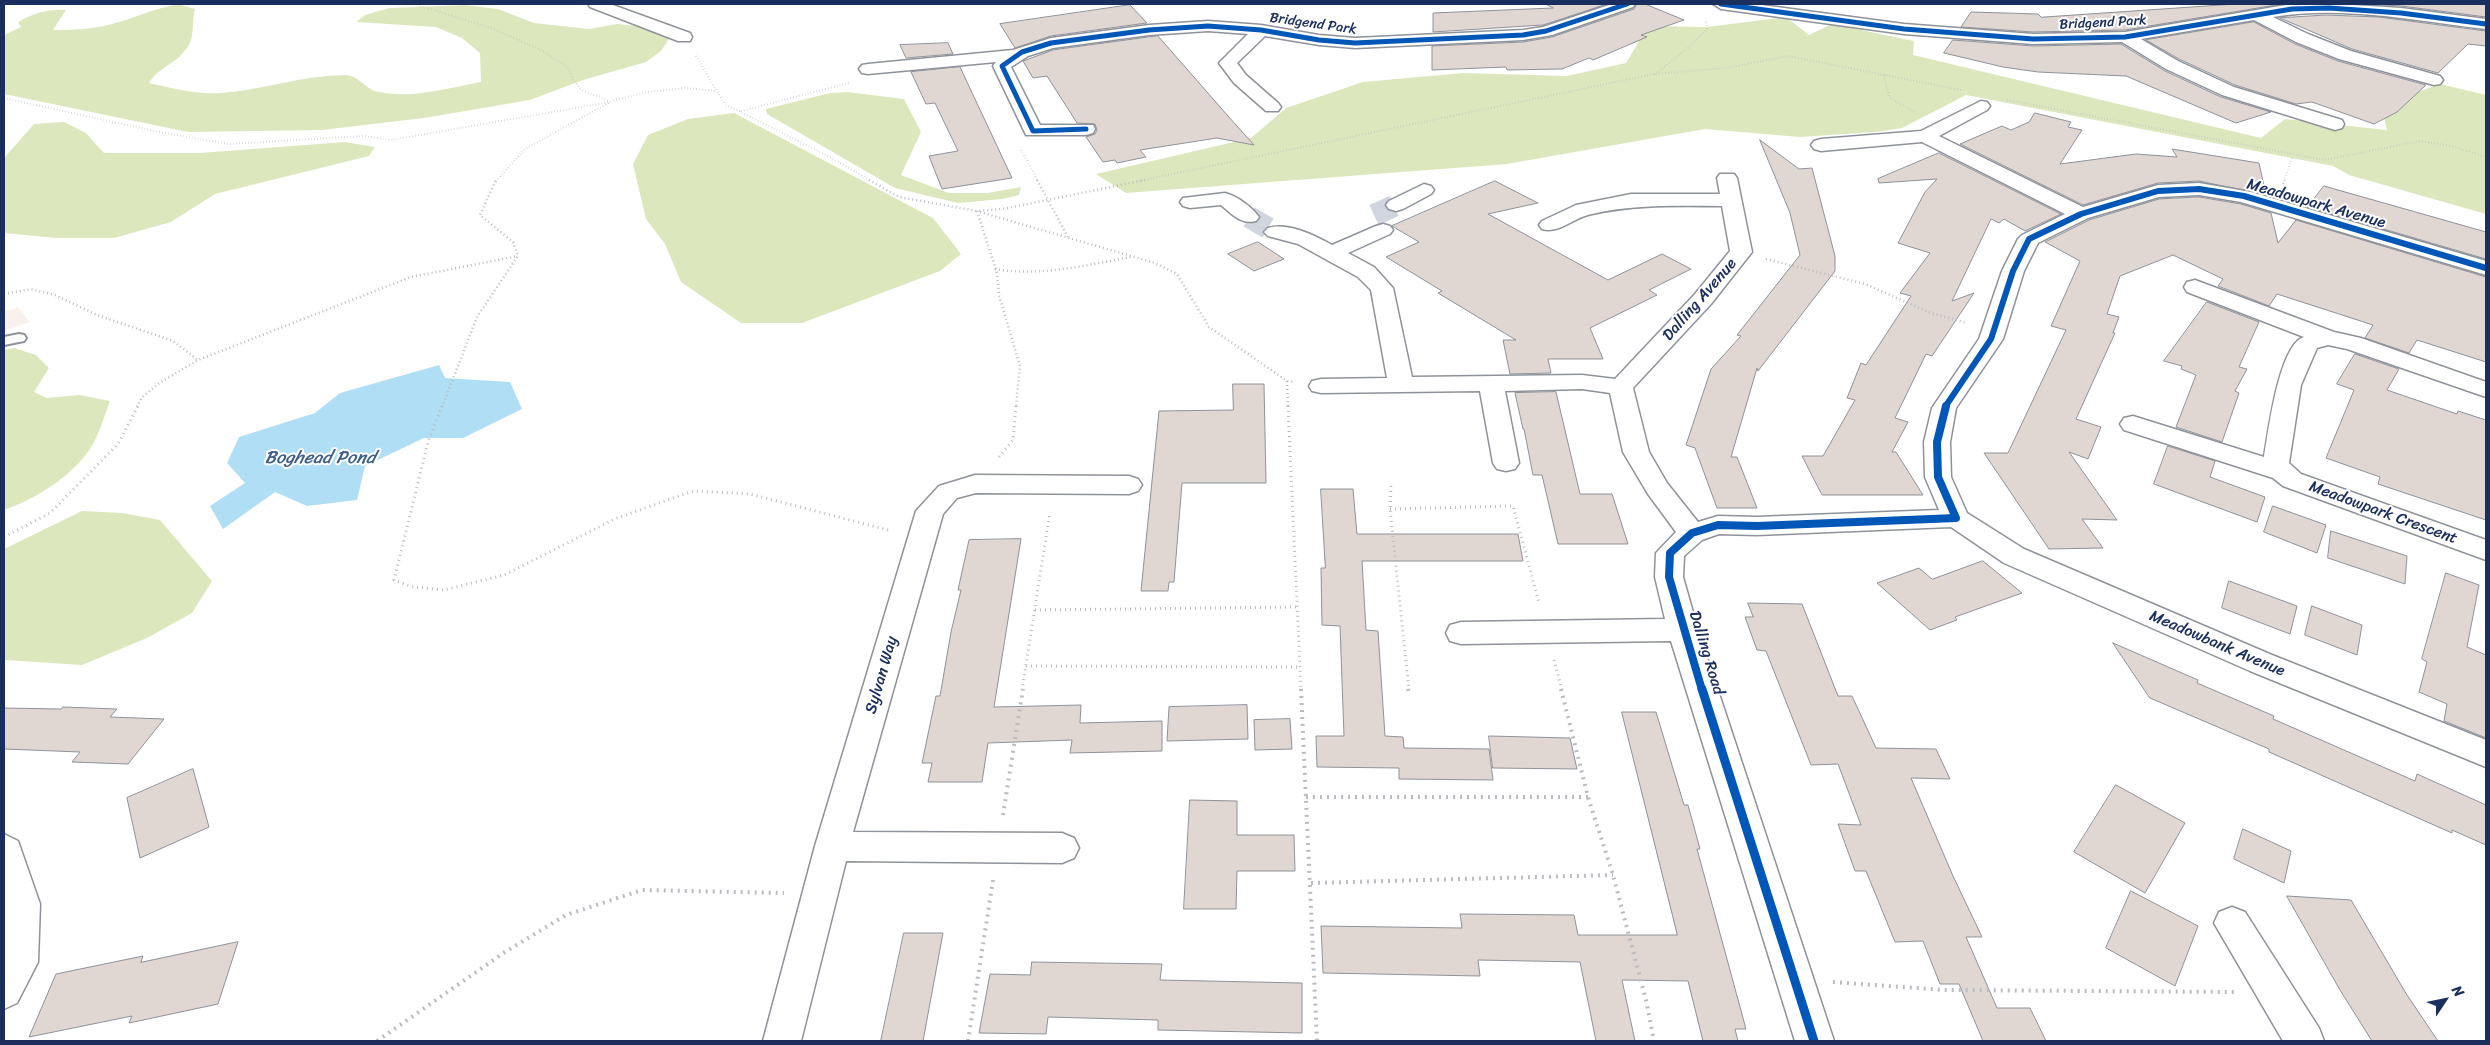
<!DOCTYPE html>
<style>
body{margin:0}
#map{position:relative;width:2490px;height:1045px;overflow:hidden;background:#fff;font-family:Sriracha,sans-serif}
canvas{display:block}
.frame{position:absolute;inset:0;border:5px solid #1b2f5e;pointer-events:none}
.north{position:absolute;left:2420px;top:975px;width:50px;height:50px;-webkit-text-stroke:4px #fff;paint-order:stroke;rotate:56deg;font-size:14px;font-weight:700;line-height:20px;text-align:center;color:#1b2f5e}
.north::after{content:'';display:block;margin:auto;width:18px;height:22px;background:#1b2f5e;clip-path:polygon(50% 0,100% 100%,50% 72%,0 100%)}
</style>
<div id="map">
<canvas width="2490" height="1045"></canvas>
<div class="frame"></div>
<div class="north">N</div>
</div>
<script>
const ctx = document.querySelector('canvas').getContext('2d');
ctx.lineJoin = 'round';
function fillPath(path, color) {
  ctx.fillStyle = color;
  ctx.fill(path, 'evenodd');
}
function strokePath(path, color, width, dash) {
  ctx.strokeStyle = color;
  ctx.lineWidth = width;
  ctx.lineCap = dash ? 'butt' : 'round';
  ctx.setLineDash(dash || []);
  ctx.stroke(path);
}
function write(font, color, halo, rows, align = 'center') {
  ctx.font = font + ' Sriracha,sans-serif';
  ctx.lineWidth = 4;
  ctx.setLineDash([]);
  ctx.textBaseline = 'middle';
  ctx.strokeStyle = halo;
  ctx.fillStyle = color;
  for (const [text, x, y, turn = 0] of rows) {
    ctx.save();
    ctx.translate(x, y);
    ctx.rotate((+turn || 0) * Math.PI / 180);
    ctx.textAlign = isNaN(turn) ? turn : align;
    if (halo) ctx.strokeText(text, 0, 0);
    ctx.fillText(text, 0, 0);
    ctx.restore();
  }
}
const built = new Path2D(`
 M 18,307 L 30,322 L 4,331 L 4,312 Z`);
const green = new Path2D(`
 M 178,4 L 195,9 C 192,19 194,34 190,43 C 178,65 160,65 149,83 C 172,88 198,95 221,93 C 262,90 301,76 342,75 C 358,74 366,89 375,91 C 409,100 448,88 481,82 L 480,53 L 462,38 L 436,27 L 356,22 L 365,15 L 389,8 L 466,5 L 498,9 L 534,23 L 589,29 L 617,24 L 646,27 L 671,36 L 661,51 L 646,62 L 583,80 L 530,100 L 424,118 L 322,130 L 188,132 L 4,94 L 4,35 L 21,27 L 18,22 C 35,13 47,9 66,10 L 53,30 C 75,30 98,29 119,22 C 139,16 157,8 178,4 Z
 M 1786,17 L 1809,35 L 1832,24 L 1914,41 L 1913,55 L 2261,138 L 2285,119 L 2387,130 L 2381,105 L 2440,84 L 2486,95 L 2486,214 L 2349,175 L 2333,166 L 1966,95 L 1902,128 L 1876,132 L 1800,137 L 1705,129 L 1507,164 L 1126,193 L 1096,174 L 1251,138 L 1286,108 L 1363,82 L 1463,73 L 1567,76 L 1626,63 L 1648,26 L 1707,27 Z
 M 847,92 L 904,99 L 921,132 L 901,175 L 949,193 L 988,193 L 1021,187 L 1019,195 L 1002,199 L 958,203 L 895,188 L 767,114 L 766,109 L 830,93 Z
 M 734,113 L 933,218 L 961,254 L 940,271 L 802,323 L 741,323 L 681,282 L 665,244 L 646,219 L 633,164 L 648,135 L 688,119 Z
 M 64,122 L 86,133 L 104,153 L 200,153 L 345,142 L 375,147 L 369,156 L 215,194 L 171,222 L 114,238 L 56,238 L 4,233 L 4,158 L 34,124 Z
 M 14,348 L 36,355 L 49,368 L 34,392 L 47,398 L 80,395 L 110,401 C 103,420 97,442 84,457 C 64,481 33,500 4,510 L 4,350 Z
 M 82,511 L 122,513 L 160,520 L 212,581 L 192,613 L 147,638 L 82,665 L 4,660 L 4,549 Z`);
const water = new Path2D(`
 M 439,365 L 445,378 L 510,382 L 522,409 L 463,438 L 424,438 L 365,466 L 357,500 L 307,506 L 275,492 L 223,529 L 210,506 L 245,483 L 227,463 L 239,437 L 315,413 L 340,393 Z`);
const building = new Path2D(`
 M 1546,4 L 1607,4 L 1543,25 L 1433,32 L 1433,13 L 1553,8 Z
 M 1637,4 L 1645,4 L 1684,20 L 1641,35 L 1647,37 L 1593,60 L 1589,58 L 1562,69 L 1507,70 L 1506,67 L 1432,70 L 1432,46 L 1523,42 L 1552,37 L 1634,9 Z
 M 2236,4 L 2282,4 L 2125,30 L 2033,32 L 1961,27 L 1971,12 L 2038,14 L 2041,17 Z
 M 2363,4 L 2486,4 L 2486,17 L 2401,6 Z
 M 1130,5 L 1147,23 L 1051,36 L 1015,48 L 1000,24 Z
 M 2326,15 L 2379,17 L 2486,31 L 2486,46 L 2468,44 L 2438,73 L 2352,49 L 2280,18 Z
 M 2254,22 L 2295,44 L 2338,61 L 2426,85 L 2397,112 L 2374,124 L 2312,102 L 2296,104 L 2235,85 L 2179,59 L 2146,40 Z
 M 1158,36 L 1228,116 L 1254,145 L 1217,138 L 1140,150 L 1146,157 L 1117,163 L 1115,160 L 1103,162 L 1086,137 L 1095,134 L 1097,130 L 1095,124 L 1077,123 L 1047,76 L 1033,78 L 1023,61 L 1053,50 Z
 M 1953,40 L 2033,46 L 2121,44 L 2165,71 L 2221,97 L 2271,112 L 2236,123 L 2126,76 L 2038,72 L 2003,67 L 1944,53 Z
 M 948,43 L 953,54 L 906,58 L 900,45 Z
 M 960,67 L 1012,178 L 942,189 L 929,156 L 958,151 L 935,103 L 926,104 L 911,72 Z
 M 2035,113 L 2071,122 L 2068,127 L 2082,130 L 2060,164 L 2136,154 L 2177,157 L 2172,149 L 2259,163 L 2266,195 L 2199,181 L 2158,183 L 2083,205 L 1960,144 L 2002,126 L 2011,130 L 2029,122 Z
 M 1760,140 L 1799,169 L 1812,168 L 1835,256 L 1835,271 L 1758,371 L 1757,368 L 1731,457 L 1737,457 L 1757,508 L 1717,508 L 1695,448 L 1686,445 L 1711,369 L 1741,336 L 1737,335 L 1800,255 L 1790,213 Z
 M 1939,153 L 2061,214 L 2025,231 L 2004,219 L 1999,223 L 1991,219 L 1952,301 L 1974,293 L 1932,356 L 1926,354 L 1895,418 L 1908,422 L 1892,452 L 1896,452 L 1923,495 L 1822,495 L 1802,456 L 1823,456 L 1855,400 L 1847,398 L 1861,363 L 1866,365 L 1911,296 L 1900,293 L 1930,253 L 1898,243 L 1925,192 L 1937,179 L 1879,183 L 1878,179 Z
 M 1495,181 L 1538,203 L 1488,214 L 1608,280 L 1662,254 L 1691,269 L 1649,290 L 1657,295 L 1590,328 L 1603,359 L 1548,359 L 1551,373 L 1510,374 L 1503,340 L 1516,340 L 1438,293 L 1442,291 L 1386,257 L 1419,242 L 1392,226 Z
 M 2324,186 L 2486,232 L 2486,259 L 2308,207 Z
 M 2199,197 L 2241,204 L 2271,213 L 2278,243 L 2296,220 L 2486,277 L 2486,362 L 2417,340 L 2409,353 L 2365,338 L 2373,325 L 2277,294 L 2269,306 L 2218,286 L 2223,279 L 2173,255 L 2120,276 L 2107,314 L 2119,317 L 2113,333 L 2115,333 L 2076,419 L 2101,427 L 2088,459 L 2069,452 L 2117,520 L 2082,519 L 2103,548 L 2049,549 L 1984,453 L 2008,453 L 2066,330 L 2051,326 L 2080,261 L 2045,242 L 2089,220 L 2159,199 Z
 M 1258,242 L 1284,259 L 1254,271 L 1228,254 Z
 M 2207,302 L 2259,322 L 2239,367 L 2247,369 L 2235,391 L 2239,393 L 2222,442 L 2176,427 L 2196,375 L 2181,369 L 2182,366 L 2164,361 Z
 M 2355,354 L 2399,369 L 2387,390 L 2457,414 L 2458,411 L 2486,420 L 2486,520 L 2378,484 L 2380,477 L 2326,458 L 2354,390 L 2337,384 Z
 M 1233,384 L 1264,384 L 1266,483 L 1182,483 L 1174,582 L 1169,582 L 1168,591 L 1141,591 L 1159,411 L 1233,410 Z
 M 1556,392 L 1580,494 L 1612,494 L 1628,544 L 1558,544 L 1542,475 L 1533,475 L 1524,429 L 1523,429 L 1515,393 Z
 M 2168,446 L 2215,461 L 2210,477 L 2265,497 L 2257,522 L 2154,484 Z
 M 1321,489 L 1353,489 L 1357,534 L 1518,534 L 1523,561 L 1362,561 L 1366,630 L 1378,631 L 1385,736 L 1403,737 L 1404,748 L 1489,749 L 1493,780 L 1399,779 L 1399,768 L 1317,767 L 1316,736 L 1344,736 L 1340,626 L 1322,625 L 1321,568 L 1325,568 Z
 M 2273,506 L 2326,525 L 2317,553 L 2264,532 Z
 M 2331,531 L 2407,556 L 2405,584 L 2328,558 Z
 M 1021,539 L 994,707 L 1081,705 L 1080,723 L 1162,721 L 1162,751 L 1070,753 L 1072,740 L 988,743 L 982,782 L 928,782 L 932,763 L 922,763 L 936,696 L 940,696 L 951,632 L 961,590 L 958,590 L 969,540 Z
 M 1983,561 L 2022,593 L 1955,617 L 1957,620 L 1930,630 L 1877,583 L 1919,568 L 1932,579 Z
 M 2446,573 L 2479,585 L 2467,647 L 2486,655 L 2486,738 L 2444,721 L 2447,704 L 2419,692 L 2427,662 L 2422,659 Z
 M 2229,581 L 2297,606 L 2290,634 L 2222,608 Z
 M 1748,603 L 1802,604 L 1838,696 L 1852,696 L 1876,748 L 1936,749 L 1950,779 L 1911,778 L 1953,876 L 1982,937 L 1966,937 L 1997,1008 L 2030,1008 L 2046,1041 L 1983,1041 L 1959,984 L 1940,984 L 1923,941 L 1895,942 L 1866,871 L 1855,871 L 1838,824 L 1861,825 L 1838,764 L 1811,765 L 1766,651 L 1757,650 L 1745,617 L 1753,617 Z
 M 2312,606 L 2362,625 L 2357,655 L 2305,635 Z
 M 2113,643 L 2198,680 L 2197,683 L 2274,716 L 2273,719 L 2415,781 L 2417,774 L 2486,805 L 2486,845 L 2452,830 L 2452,833 L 2269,752 L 2269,749 L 2150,698 Z
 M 1247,705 L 1248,739 L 1167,741 L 1169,707 Z
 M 63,707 L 117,709 L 110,717 L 164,719 L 128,764 L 72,762 L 80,752 L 4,749 L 4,708 L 61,709 Z
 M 1622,712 L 1656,712 L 1684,805 L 1688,805 L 1700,849 L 1697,849 L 1746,1029 L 1735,1029 L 1738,1041 L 1703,1041 L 1688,981 L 1622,980 L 1635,1041 L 1596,1041 L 1580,962 L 1478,960 L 1480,976 L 1323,973 L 1321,926 L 1462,928 L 1460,914 L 1574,915 L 1578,935 L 1677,935 Z
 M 1290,719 L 1292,749 L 1255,750 L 1254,720 Z
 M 1489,736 L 1570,738 L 1577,769 L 1493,768 Z
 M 193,769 L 209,827 L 140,858 L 127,798 Z
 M 2116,785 L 2185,823 L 2145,893 L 2074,852 Z
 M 1190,800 L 1237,801 L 1237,835 L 1294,835 L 1295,871 L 1237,871 L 1236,909 L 1184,909 Z
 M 2243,829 L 2291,851 L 2284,883 L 2234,859 Z
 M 2131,891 L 2198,926 L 2175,986 L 2106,948 Z
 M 2287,896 L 2351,900 L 2407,995 L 2438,1041 L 2372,1041 L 2340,990 Z
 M 904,933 L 943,933 L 923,1041 L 881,1041 Z
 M 238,942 L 218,1004 L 129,1023 L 132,1016 L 29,1037 L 56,974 L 143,956 L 141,962 Z
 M 1032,962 L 1162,964 L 1160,980 L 1302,983 L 1302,1033 L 1158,1030 L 1158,1020 L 1048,1017 L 1046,1034 L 979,1033 L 990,974 L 1030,975 Z`);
const minorTunnel = new Path2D(`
 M 1374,215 L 1396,205
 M 1249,217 L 1275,232`);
const pathFar3 = new Path2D(`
 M 414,4 L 491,28 L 541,50 L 568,67 L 573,80 L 582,90 L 609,101
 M 696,56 L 725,104 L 832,158 L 871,181
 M 1655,74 L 1687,49 L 1707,29 L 1706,22
 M 1884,75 L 1889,97 L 1916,113
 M 4,98 L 159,132 L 229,144 L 364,136 L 391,140 L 610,102
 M 2007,100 L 2324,160 L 2420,141 L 2451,146 L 2486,157
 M 741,111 L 849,83
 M 1021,150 L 1038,181
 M 496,181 L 525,149 L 612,101 L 648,92 L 685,88 L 717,91
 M 1139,181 L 1654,74 L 1726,68 L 1788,56 L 1961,90
 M 2284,181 L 2293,156`);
const pathFar2 = new Path2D(`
 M 869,180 L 899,197 L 977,211 L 1003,209 L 1145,180
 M 1037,180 L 1068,237
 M 2283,184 L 2285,180
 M 977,211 L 997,273 L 999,295 L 1020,366 L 1016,407
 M 980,212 L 1155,263 L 1177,274 L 1209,327 L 1287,381 L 1295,382
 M 1766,259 L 1865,284 L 1931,313 L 1967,323
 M 995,269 C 1041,277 1086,265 1131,257
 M 4,294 L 31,289 L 55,295 L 97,315 L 173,341 L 198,360
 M 1287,381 L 1288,407
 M 137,407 L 142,397 L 161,382 L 198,360 L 411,277 L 518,256
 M 442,407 L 477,317 L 518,256 L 513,242 L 480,215 L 496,180`);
const pathFar1 = new Path2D(`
 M 442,406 L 428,442 L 394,580 L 413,587 L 444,590 L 504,575 L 617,518 L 693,491 L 750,494 L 892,531
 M 1288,406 L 1301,690
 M 999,457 L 1013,440 L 1016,406
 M 1391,486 L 1390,509 L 1409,690
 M 1390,509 L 1513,506 L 1539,603
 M 4,537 L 50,513 L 118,444 L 138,406
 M 1035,610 L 1298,607
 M 1554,660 L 1562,690
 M 1026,666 L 1300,667
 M 1022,690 L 1050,512`);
const path = new Path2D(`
 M 1301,689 L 1317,1041
 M 1408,689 L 1409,694
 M 1561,689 L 1588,797 L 1613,875 L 1646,1000 L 1654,1041
 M 1306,797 L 1588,797
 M 1003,815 L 1023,689
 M 1311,883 L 1613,875
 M 1833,982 L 1944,990 L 2234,992
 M 377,1041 L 505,952 L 566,915 L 642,890 L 784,893
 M 968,1041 L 993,880`);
const service = new Path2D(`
 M 19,334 L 24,335 L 26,338 L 24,341 L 4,345 L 4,337 Z`);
const minor = new Path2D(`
 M 588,4 L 610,4 L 690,33 L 692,37 L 690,41 L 678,41 L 590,7 Z
 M 1612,4 L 1635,4 L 1633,7 L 1552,35 L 1523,40 L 1355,48 L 1319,45 L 1265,36 L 1237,63 L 1246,75 L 1278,103 L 1281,107 L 1278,111 L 1266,111 L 1234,83 L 1219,63 L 1248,34 L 1208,31 L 1149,35 L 1053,48 L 1028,56 L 1011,67 L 1040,125 L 1093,125 L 1095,129 L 1093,133 L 1086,135 L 1026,135 L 993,66 L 996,62 L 868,74 L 862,73 L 859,69 L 862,65 L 868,64 L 1013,50 L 1051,38 L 1149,25 L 1208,21 L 1261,25 L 1319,35 L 1355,38 L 1523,30 L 1543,27 Z
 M 1713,4 L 1754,4 L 1904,24 L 2033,34 L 2125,32 L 2292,4 L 2337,4 L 2401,8 L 2486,19 L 2486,29 C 2416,21 2343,5 2273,17 L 2308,34 L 2351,51 L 2440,76 L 2443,80 L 2440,84 L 2434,85 L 2339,59 L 2296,42 L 2254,20 L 2141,39 L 2178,61 L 2234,87 L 2342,120 L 2344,124 L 2342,128 L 2335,130 L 2222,95 L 2166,69 L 2122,42 L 2033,44 L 1904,34 L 1721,9 Z
 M 1981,101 L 1987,102 L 1990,106 L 1987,110 L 1939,136 L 2083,207 L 2158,185 L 2199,183 L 2251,192 L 2486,261 L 2486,275 L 2241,202 L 2199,195 L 2159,197 L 2088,218 L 2038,243 L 2024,271 L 2003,339 L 1956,408 L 1950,442 L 1951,477 L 1967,513 L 2024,549 L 2272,655 L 2486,740 L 2486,767 L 2250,671 L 2004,563 L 1951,527 L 1757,535 L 1719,534 L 1702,540 L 1684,556 L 1683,577 L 1698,630 L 1834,1041 L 1795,1041 L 1671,641 L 1461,644 L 1450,641 L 1446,633 L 1450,625 L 1461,622 L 1665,619 L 1655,577 L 1656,553 L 1676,532 L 1648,494 L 1623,452 L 1610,393 L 1582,389 L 1505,391 L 1519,463 L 1515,469 L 1506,471 L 1497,469 L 1493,463 L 1480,391 L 1321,393 L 1312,391 L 1309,386 L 1312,381 L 1321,379 L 1387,378 L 1371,290 L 1358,277 L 1298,244 L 1268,236 L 1264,232 L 1268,228 C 1288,222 1314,235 1332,245 L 1376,226 L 1383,224 L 1390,226 L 1393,230 L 1390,234 L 1348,253 L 1374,267 L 1393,288 L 1412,377 L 1582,375 L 1615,379 L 1695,294 L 1730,251 L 1722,206 C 1678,206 1635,204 1592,214 C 1574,217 1560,234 1542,229 L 1539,225 L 1542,221 L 1576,205 L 1631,194 L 1720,194 L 1717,178 L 1720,174 L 1734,174 L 1737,178 L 1752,252 L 1711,304 L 1633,388 L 1649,452 L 1667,483 L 1698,522 L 1718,516 L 1757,517 L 1939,510 L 1925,477 L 1924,442 L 1932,408 L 1979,339 L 2002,271 L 2018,239 L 2022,235 L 2065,214 L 1922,142 L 1821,151 L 1814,149 L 1811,145 L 1814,141 L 1821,139 L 1921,131 Z
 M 1424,184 L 1431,186 L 1434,190 L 1431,194 L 1403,209 L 1396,211 L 1389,209 L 1386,205 L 1389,201 Z
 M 1225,193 C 1237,196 1252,207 1259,217 L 1256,221 C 1241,225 1232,214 1221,205 L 1190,208 L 1183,206 L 1180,202 L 1183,198 Z
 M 2195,280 L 2334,332 L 2361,338 L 2486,382 L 2486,397 L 2347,349 L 2328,345 L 2317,348 L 2301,385 L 2289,463 L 2301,474 L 2486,540 L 2486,560 L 2283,486 L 2273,478 L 2124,430 L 2120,424 L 2124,418 L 2133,416 L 2264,457 C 2268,434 2279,344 2304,337 L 2187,292 L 2184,287 L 2187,282 Z
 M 975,475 L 1129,476 L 1138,479 L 1142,485 L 1138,491 L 1129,494 L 976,493 L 957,498 L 943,514 L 853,832 L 1062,833 L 1074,838 L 1079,848 L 1074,858 L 1062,863 L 846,861 L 801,1041 L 763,1041 L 815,846 L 916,511 L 939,486 Z
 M 4,834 L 18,841 L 40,904 L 38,962 L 17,1003 L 4,1009 Z
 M 2232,907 L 2245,912 L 2319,1028 L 2324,1041 L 2283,1041 L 2214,923 L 2219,912 Z`);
const cyclewayFar3 = new Path2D(`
 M 1721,4 L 1904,29 L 2033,39 L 2125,37 L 2292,9 L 2329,8 L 2401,13 L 2486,24
 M 1086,129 L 1033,131 L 1002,66 L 1022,52 L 1051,43 L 1149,30 L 1208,26 L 1261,30 L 1319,40 L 1355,43 L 1523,35 L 1546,31 L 1627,4`);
const cyclewayFar2 = new Path2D(`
 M 1945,407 L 1991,339 L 2013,271 L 2029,239 L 2081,214 L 2158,191 L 2199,189 L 2244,196 L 2486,268`);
const cyclewayFar1 = new Path2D(`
 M 1702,690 L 1669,577 L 1670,553 L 1692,533 L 1718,525 L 1757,526 L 1956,518 L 1938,477 L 1937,442 L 1946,406`);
const cycleway = new Path2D(`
 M 1702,689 L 1814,1041`);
const farStreetnames = [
 ["Bridgend Park",2103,23,-3],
 ["Bridgend Park",1313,24,8]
];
const streetNames = [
 ["Meadowpark Avenue",2316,204,16],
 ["Dalling Avenue",1700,300,-49],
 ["Meadowpark Crescent",2383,513,20],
 ["Meadowbank Avenue",2217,644,23],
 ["Dalling Road",1706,653,73],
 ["Sylvan Way",882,675,-74]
];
const waterNames = [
 ["Boghead Pond",320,458]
];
fillPath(built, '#faf1ed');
fillPath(green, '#dde7bd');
fillPath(water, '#b0def4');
fillPath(building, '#e0d6d2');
strokePath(building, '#8e929a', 1);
strokePath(minorTunnel, '#d1d5df', 22, [22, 11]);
strokePath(service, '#8e929a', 4);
strokePath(minor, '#8e929a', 3);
strokePath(pathFar3, '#b9bcc1', 2, [0.5, 2.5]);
strokePath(pathFar2, '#b9bcc1', 2.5, [1, 3]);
strokePath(pathFar1, '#b9bcc1', 3, [1, 4]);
strokePath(path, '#b9bcc1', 4, [2, 5]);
fillPath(service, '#fff');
fillPath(minor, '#fff');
strokePath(cyclewayFar3, '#0057b8', 5);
strokePath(cyclewayFar2, '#0057b8', 6);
strokePath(cyclewayFar1, '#0057b8', 8);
strokePath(cycleway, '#0057b8', 9);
write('14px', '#1b2f5e', '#fff', farStreetnames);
write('16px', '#1b2f5e', '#fff', streetNames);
write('italic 18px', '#3e5f8a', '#fff', waterNames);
</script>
